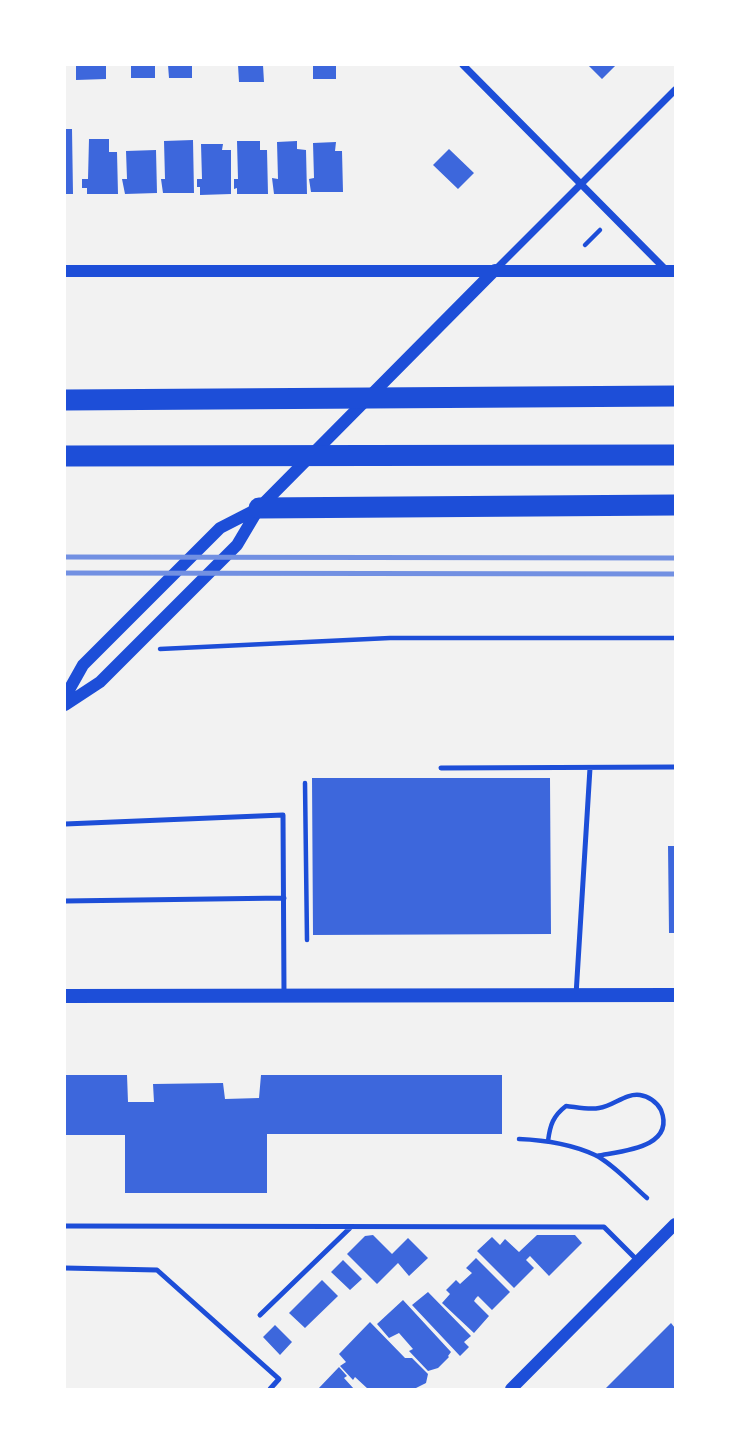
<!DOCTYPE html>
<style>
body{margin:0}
#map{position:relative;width:740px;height:1454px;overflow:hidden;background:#f2f2f2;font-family:"Nunito Sans",sans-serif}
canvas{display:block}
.frame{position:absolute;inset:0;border:66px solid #fff;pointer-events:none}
</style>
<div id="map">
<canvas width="740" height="1454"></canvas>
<div class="frame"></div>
</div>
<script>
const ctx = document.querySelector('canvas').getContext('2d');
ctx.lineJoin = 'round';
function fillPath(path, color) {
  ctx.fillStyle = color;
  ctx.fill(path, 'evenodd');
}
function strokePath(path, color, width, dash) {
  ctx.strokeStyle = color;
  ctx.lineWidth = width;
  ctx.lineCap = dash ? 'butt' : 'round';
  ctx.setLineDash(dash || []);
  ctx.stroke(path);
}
const building = new Path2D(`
 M 76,65 L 106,65 L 106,79 L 76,80 Z
 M 131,65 L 155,65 L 155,78 L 131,78 Z
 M 168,65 L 192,65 L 192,78 L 169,78 Z
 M 238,65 L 263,65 L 264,82 L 239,82 Z
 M 313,65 L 336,65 L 336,79 L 313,79 Z
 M 588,65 L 616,65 L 602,79 Z
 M 65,129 L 72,129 L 73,194 L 65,194 Z
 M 89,139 L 109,139 L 109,152 L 117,152 L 118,194 L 87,194 L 87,188 L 82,188 L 82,179 L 88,179 Z
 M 193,140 L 194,193 L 163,193 L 161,179 L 165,179 L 164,141 Z
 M 237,141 L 260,141 L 260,150 L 267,150 L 268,194 L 237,194 L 237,188 L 234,189 L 234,179 L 238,179 Z
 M 297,141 L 297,149 L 306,150 L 307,194 L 274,194 L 272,178 L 278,179 L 277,142 Z
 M 336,142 L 335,151 L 342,151 L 343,192 L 311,192 L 309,179 L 314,178 L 313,143 Z
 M 201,144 L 223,144 L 222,150 L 231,150 L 231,194 L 200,195 L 200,187 L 197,187 L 197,179 L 202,179 Z
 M 449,149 L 474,173 L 458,189 L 433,165 Z
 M 156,150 L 157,193 L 125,194 L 122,179 L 127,179 L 126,151 Z
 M 312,778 L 550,778 L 551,934 L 313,935 Z
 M 668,846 L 675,846 L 675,933 L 669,933 Z
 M 65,1075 L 127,1075 L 128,1102 L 154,1102 L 153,1084 L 223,1083 L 225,1099 L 259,1098 L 261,1075 L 502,1075 L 502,1134 L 267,1134 L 267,1193 L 125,1193 L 125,1135 L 65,1135 Z
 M 373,1235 L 392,1254 L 408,1238 L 428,1258 L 409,1276 L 398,1263 L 377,1284 L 347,1254 L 365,1236 Z
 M 537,1235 L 575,1235 L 582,1243 L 549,1276 L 530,1256 L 526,1260 L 534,1268 L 514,1288 L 477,1251 L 492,1237 L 500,1245 L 505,1239 L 519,1252 Z
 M 476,1258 L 510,1292 L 492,1310 L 478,1296 L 476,1298 L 474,1301 L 489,1316 L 474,1333 L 442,1303 L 450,1294 L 446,1290 L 456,1280 L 460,1284 L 472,1273 L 466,1268 Z
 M 343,1260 L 362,1279 L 350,1290 L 331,1272 Z
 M 322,1280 L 338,1296 L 305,1328 L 289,1313 Z
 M 428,1292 L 471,1336 L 464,1342 L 469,1347 L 460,1356 L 412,1305 Z
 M 403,1300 L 451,1352 L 448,1356 L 449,1357 L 438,1368 L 428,1371 L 409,1351 L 413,1349 L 399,1333 L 389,1338 L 377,1324 Z
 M 370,1322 L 405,1358 L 412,1358 L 428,1374 L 426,1383 L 414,1389 L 368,1389 L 355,1377 L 353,1380 L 340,1366 L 346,1362 L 339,1354 Z
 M 671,1323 L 675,1328 L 675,1387 L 673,1389 L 605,1389 Z
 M 275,1325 L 292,1342 L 280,1355 L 263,1337 Z
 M 339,1367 L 347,1376 L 344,1378 L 354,1389 L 318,1389 Z`);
const path = new Path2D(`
 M 585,245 L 600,230
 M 160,649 L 390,638 L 675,638
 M 305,783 L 307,940
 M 519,1139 C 545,1140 571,1144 595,1155 C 613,1164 631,1184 647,1198
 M 548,1141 C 550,1125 553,1116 566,1106 C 576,1107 589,1110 599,1108 C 614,1106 625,1093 640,1095 C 648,1096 657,1102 661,1110 C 676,1148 621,1151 597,1156`);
const service = new Path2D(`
 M 441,768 L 675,767
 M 65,824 L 283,815 L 284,993
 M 65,901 L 284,898
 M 576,995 L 590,768
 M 65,1226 L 604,1227 L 638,1261
 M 65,1268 L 157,1270 L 279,1379 L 270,1389
 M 260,1315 L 351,1227`);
const minor = new Path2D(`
 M 463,65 L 666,270
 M 495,270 L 675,90`);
const tertiary = new Path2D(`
 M 65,271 L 675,271
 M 65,697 L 83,665 L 220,528 L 259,508
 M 65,705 L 100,682 L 237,545 L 259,508 L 495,270
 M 511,1389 L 675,1224`);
const secondary = new Path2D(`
 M 65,996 L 675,995`);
const motorway = new Path2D(`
 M 65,400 L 675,396
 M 65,456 L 675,455
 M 259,508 L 675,505`);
const rail = new Path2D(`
 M 65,557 L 675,558
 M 65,573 L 675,574`);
fillPath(building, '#3d67dc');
strokePath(path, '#1d4ed8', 4.5);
strokePath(service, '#1d4ed8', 5);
strokePath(minor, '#1d4ed8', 7);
strokePath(tertiary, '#1d4ed8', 12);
strokePath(secondary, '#1d4ed8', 14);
strokePath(motorway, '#1d4ed8', 21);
strokePath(rail, '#7290e2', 5);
</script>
